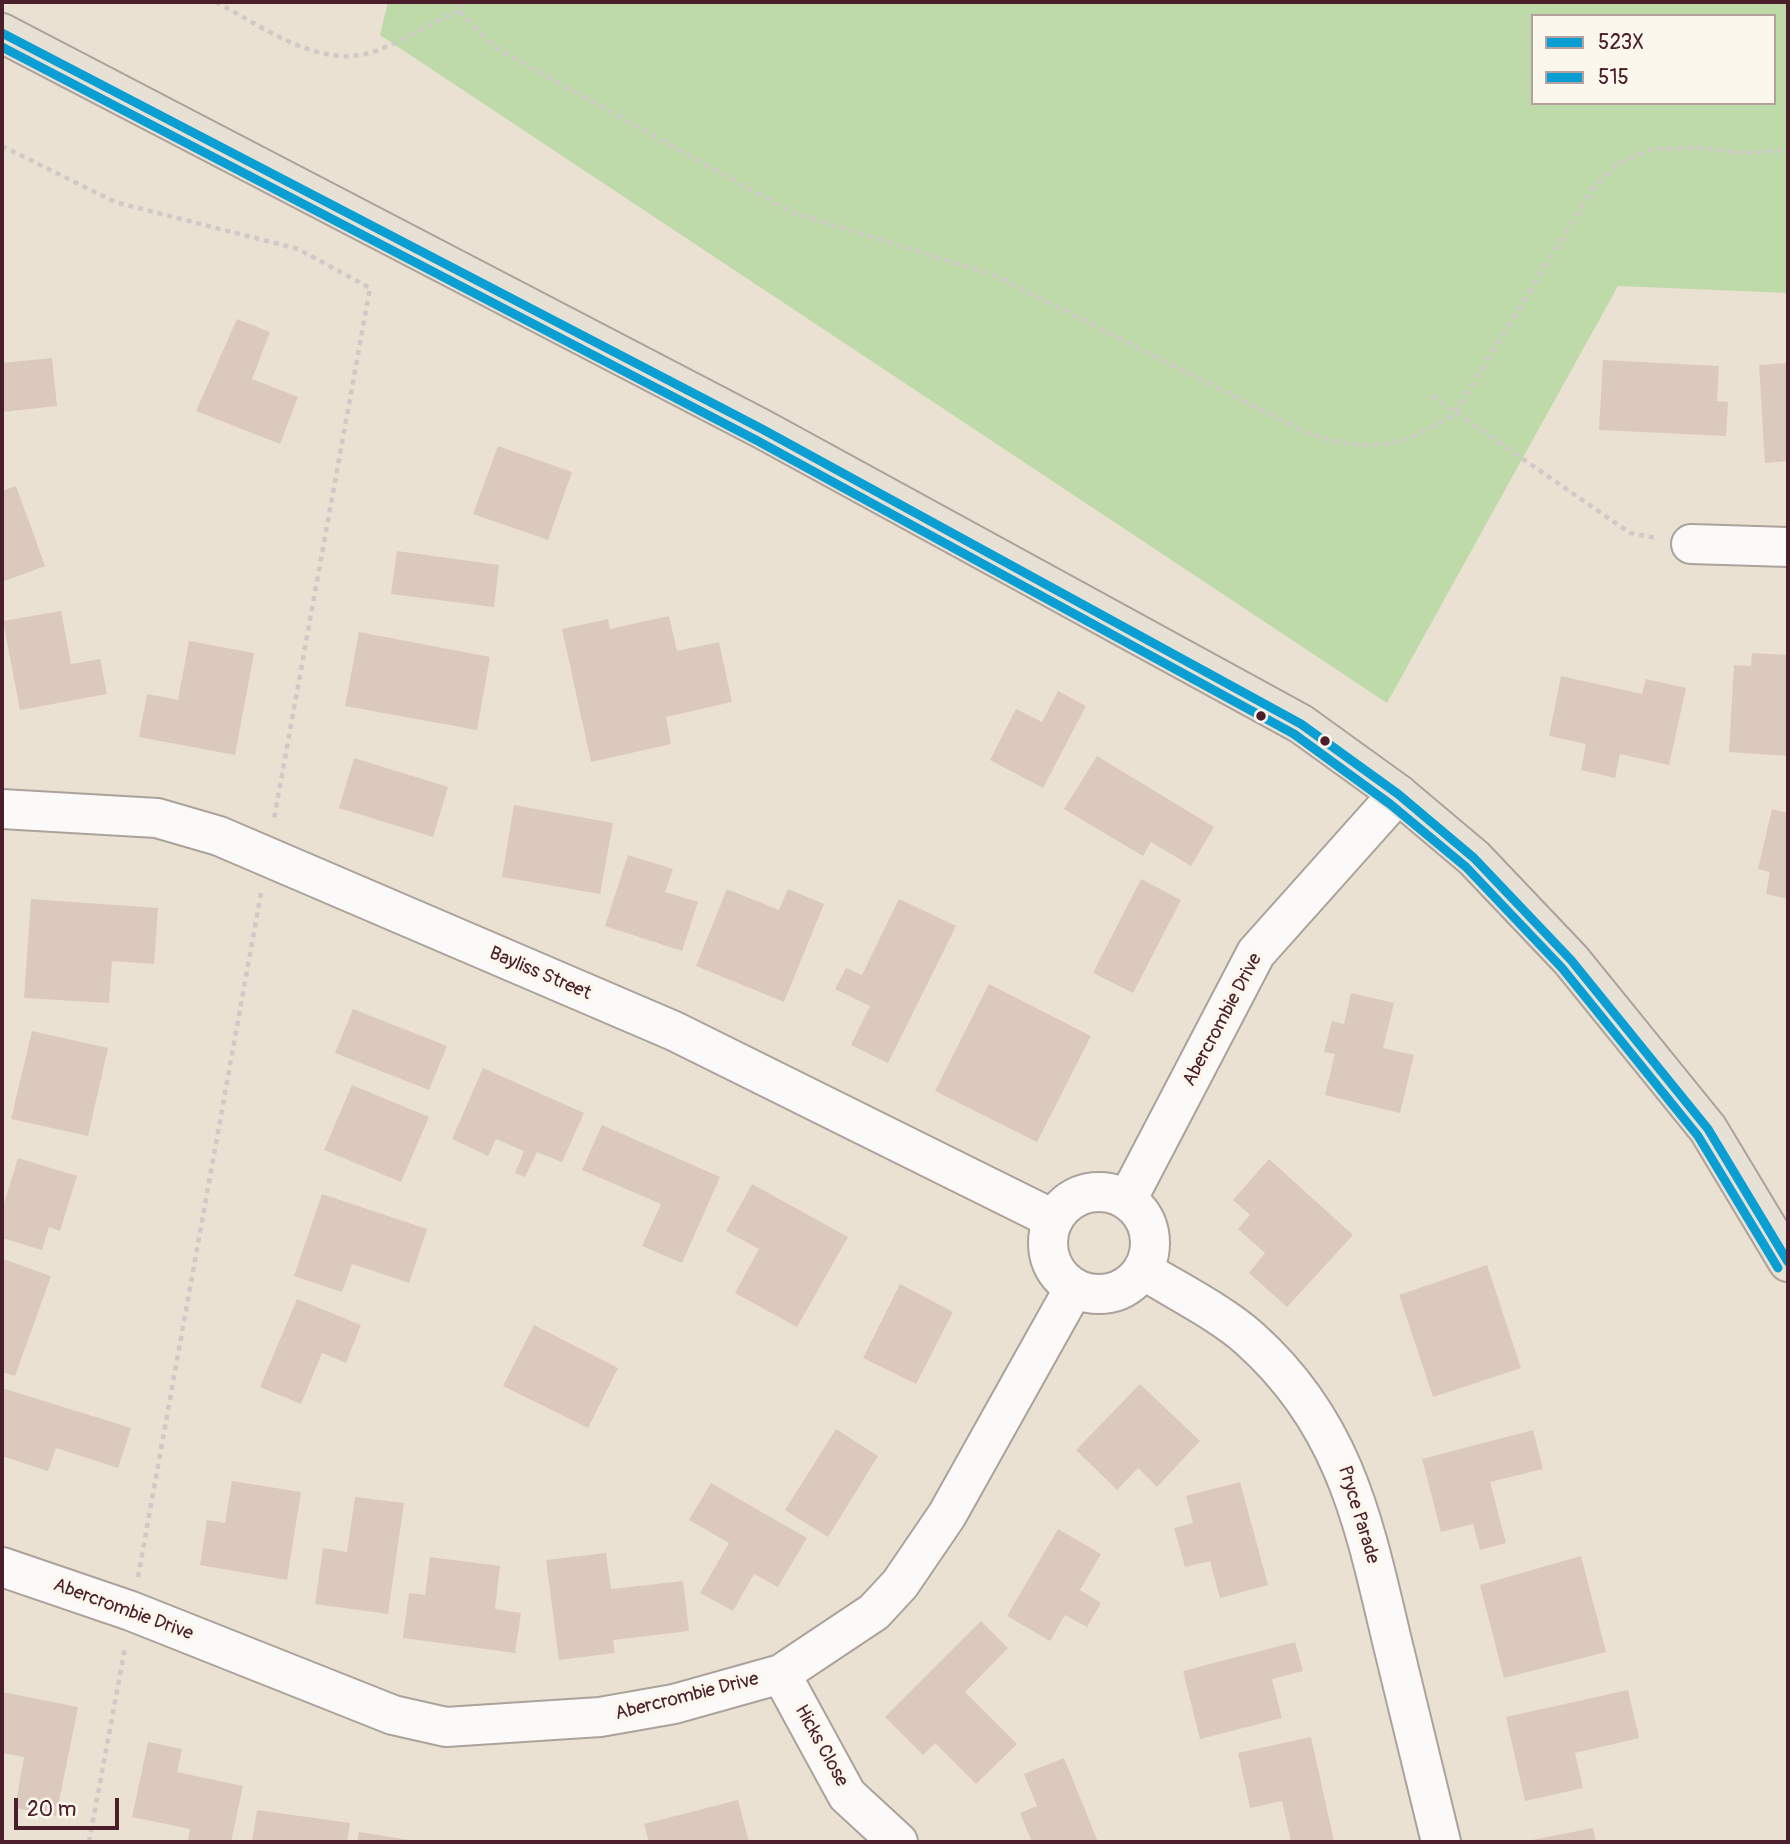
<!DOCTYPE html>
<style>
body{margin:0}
#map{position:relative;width:1790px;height:1844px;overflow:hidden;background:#eae1d2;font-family:Pangolin,sans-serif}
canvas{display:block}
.frame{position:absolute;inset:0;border:4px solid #4a1f2b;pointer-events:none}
.legend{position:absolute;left:1531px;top:14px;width:245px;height:91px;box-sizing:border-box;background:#fbf7ec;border:2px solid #b4a19f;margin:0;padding:9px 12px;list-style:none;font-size:21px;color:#4a1f2b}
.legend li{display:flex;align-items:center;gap:14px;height:35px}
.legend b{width:35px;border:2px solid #b4a19f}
.scale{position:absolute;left:14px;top:1798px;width:105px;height:32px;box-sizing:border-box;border:4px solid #4a1f2b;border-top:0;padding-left:9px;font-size:21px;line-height:24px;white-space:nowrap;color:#4a1f2b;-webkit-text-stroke:5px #fbf7ec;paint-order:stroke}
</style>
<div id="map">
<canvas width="1790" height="1844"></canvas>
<div class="frame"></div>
<ul class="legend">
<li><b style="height:9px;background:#0b9ed2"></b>523X</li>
<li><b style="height:9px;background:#0b9ed2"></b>515</li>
</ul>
<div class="scale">20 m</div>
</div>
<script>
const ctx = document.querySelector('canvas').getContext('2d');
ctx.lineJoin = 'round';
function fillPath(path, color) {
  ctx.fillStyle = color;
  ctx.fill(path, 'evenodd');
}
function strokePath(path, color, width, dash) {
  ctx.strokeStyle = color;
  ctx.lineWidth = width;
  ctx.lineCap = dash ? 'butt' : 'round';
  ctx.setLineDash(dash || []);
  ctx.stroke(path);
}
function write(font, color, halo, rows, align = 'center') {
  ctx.font = font + ' Pangolin,sans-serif';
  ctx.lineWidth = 7;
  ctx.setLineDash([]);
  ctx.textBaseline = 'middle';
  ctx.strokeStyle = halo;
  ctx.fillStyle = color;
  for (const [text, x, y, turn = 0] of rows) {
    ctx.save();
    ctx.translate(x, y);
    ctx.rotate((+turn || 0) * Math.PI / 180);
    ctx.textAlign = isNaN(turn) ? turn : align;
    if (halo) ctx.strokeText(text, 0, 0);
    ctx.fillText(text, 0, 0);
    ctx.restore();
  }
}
const green = new Path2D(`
 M 388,2 L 1788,2 L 1788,293 L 1618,286 L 1387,703 L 380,35 ZM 1533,16 L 1774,16 L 1774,103 L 1533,103 Z`);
const building = new Path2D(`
 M 237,319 L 270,332 L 252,379 L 298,397 L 280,444 L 196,411 Z
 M 52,358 L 57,406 L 2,412 L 2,363 Z
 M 1603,360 L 1719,366 L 1717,401 L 1728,402 L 1726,436 L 1599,430 Z
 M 1788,363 L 1788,461 L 1765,463 L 1759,365 Z
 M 498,446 L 572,472 L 548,540 L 473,514 Z
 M 16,486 L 45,566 L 2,582 L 2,491 Z
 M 397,551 L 499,565 L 494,607 L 391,594 Z
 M 61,611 L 71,664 L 100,659 L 107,694 L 20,710 L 3,621 Z
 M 669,616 L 677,651 L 719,642 L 732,702 L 666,717 L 671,744 L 591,762 L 562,629 L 608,619 L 610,629 Z
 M 359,632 L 490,657 L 477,730 L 345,706 Z
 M 189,641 L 254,653 L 235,755 L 139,737 L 147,694 L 178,700 Z
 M 1752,653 L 1788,655 L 1788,756 L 1729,752 L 1734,665 L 1751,666 Z
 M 1561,676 L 1642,694 L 1646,679 L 1686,688 L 1669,765 L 1620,754 L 1615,778 L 1581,770 L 1586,744 L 1549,736 Z
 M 1058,691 L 1086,706 L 1043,788 L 990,760 L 1016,709 L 1042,722 Z
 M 1097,756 L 1214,827 L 1191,866 L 1151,842 L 1143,856 L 1064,809 Z
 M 354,758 L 448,787 L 433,837 L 339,808 Z
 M 514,805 L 613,823 L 600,894 L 502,877 Z
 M 1772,809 L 1788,813 L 1788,899 L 1766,894 L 1770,872 L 1758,869 Z
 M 628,855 L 673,869 L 665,892 L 698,902 L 682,951 L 605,926 Z
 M 1141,879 L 1181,900 L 1133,993 L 1093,973 Z
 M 727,889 L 779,910 L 788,889 L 824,904 L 784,1002 L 696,966 Z
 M 31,899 L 158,908 L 154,964 L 112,961 L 109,1003 L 24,998 Z
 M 899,899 L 956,926 L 888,1063 L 851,1045 L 870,1006 L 835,989 L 846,968 L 862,975 Z
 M 989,984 L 1091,1036 L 1037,1142 L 935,1091 Z
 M 1351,993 L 1394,1003 L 1383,1048 L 1414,1055 L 1400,1113 L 1325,1095 L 1335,1054 L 1324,1052 L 1332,1021 L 1344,1024 Z
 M 353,1009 L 447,1046 L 429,1090 L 335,1053 Z
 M 32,1031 L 108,1048 L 88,1136 L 11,1119 Z
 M 483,1068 L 584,1113 L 562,1162 L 537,1152 L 525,1177 L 515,1173 L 524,1151 L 496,1139 L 488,1156 L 452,1139 Z
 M 352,1085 L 429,1117 L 401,1182 L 324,1150 Z
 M 602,1125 L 720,1177 L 682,1263 L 642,1246 L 661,1204 L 582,1170 Z
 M 18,1158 L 77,1176 L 60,1231 L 49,1227 L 42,1250 L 2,1238 L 2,1210 Z
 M 1269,1159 L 1353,1235 L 1287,1307 L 1249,1273 L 1265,1253 L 1238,1229 L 1250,1215 L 1233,1200 Z
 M 752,1184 L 848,1237 L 797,1327 L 735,1293 L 759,1249 L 726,1231 Z
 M 322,1194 L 427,1229 L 409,1283 L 352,1264 L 342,1292 L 294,1276 Z
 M 3,1259 L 51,1276 L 15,1376 L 2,1372 Z
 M 1487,1265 L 1521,1368 L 1433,1397 L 1399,1295 Z
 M 900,1284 L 953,1312 L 916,1384 L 863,1358 Z
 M 297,1299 L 361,1325 L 346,1363 L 322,1353 L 301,1404 L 260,1387 Z
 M 534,1325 L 618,1368 L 588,1428 L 503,1386 Z
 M 1140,1384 L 1200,1441 L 1157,1487 L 1138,1468 L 1117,1490 L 1076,1450 Z
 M 2,1388 L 131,1428 L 118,1468 L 56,1448 L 48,1471 L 2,1456 Z
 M 836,1429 L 878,1456 L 828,1537 L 785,1510 Z
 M 1533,1430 L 1543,1469 L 1490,1482 L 1506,1543 L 1480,1550 L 1473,1524 L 1441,1532 L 1422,1459 Z
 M 232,1481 L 301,1492 L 287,1580 L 200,1565 L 207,1520 L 225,1523 Z
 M 1240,1482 L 1268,1585 L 1220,1598 L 1210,1561 L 1185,1567 L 1174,1528 L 1193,1523 L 1186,1496 Z
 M 711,1483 L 807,1538 L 778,1587 L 754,1574 L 733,1611 L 700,1593 L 729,1543 L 689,1520 Z
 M 355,1497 L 404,1503 L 388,1614 L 315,1604 L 323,1548 L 347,1552 Z
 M 1058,1529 L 1101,1554 L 1080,1590 L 1101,1603 L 1087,1627 L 1065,1615 L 1050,1641 L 1007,1616 Z
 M 606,1553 L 611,1589 L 683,1581 L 689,1631 L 613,1640 L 615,1653 L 559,1660 L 546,1560 Z
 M 1581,1556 L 1606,1652 L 1504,1678 L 1480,1585 Z
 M 430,1557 L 500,1566 L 495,1609 L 521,1613 L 515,1653 L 403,1638 L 409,1593 L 425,1595 Z
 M 981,1621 L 1008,1648 L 965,1692 L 1017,1744 L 976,1784 L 935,1743 L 923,1755 L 885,1717 Z
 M 1295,1642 L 1303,1671 L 1272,1679 L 1282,1718 L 1200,1739 L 1183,1671 Z
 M 1628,1690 L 1639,1738 L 1575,1753 L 1583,1788 L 1525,1801 L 1506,1717 Z
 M 2,1692 L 78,1707 L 56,1816 L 15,1808 L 24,1757 L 2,1753 Z
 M 1311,1737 L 1334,1841 L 1291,1842 L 1282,1801 L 1250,1808 L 1238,1753 Z
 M 148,1742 L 182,1749 L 177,1772 L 243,1786 L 231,1842 L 188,1842 L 190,1829 L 132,1817 Z
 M 1064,1758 L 1098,1842 L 1032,1842 L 1020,1813 L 1037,1806 L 1024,1774 Z
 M 738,1800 L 749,1842 L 649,1842 L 644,1824 Z
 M 257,1810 L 350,1823 L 347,1842 L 252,1842 Z
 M 1593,1828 L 1596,1842 L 1527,1842 L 1527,1841 Z
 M 359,1832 L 416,1841 L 416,1842 L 357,1842 Z`);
const path = new Path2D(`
 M 216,2 C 260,25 314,66 366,54 C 390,48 434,22 459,11
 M 459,2 L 459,11 L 494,47 L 791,212 L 994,275 L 1309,434 C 1371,453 1401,449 1455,413 L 1592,190 L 1617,164 L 1653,149 L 1702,148 L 1744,153 L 1788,150
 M 2,146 L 115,202 L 298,249 L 370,288 L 274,819
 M 1432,396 L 1630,533 L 1656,538
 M 138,1577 L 261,893
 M 89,1842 L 125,1648`);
const minor = new Path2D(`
 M 1691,544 L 1788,547
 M 2,809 L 157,818 L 219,836 L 674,1031 L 1053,1219
 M1048 1243a51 51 0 1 1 102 0a51 51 0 1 1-102 0Z
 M 1127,1200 L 1256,953 L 1398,794
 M 1143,1270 C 1175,1290 1223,1314 1250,1339 C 1345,1424 1364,1523 1392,1641 C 1408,1708 1425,1775 1441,1842
 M 2,1567 L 131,1611 L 393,1715 L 446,1727 L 600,1717 L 674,1704 L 781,1674 L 874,1612 L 900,1584 L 947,1515 L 1074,1288
 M 781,1674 L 847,1795 L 898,1842`);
const major = new Path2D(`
 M 2,33 L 762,429 L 1301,724 L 1398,794 L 1474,858 L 1571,960 L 1708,1129 L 1788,1262`);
const bus1 = new Path2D(`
 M 2,33 L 762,429 L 1301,724 L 1398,794 L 1474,858 L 1571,960 L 1708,1129 L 1788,1262`);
const bus2 = new Path2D(`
 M 2,47 L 756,440 L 1294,734 L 1390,804 L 1466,867 L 1562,968 L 1698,1136 L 1778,1268`);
const markers = [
 [1261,716,6,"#4a1f2b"],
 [1325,741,6,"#4a1f2b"]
];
const streetNames = [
 ["Bayliss Street",540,974,23],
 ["Abercrombie Drive",1223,1020,-62],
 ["Pryce Parade",1358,1515,73],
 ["Abercrombie Drive",123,1610,20],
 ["Abercrombie Drive",687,1697,-14],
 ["Hicks Close",821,1746,61]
];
fillPath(green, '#bfdaa9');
fillPath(building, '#dcc9be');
strokePath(minor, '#aca29b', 42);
strokePath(major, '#aca29b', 42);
strokePath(path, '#cfc9c7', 4.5, [5, 5]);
strokePath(minor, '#fcfaf8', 38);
strokePath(major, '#e7e1d5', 38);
strokePath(bus1, '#0b9ed2', 9);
strokePath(bus2, '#0b9ed2', 9);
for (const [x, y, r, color] of markers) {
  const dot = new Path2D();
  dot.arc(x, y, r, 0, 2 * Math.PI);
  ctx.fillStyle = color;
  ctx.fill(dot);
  strokePath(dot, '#fbf7ec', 2.5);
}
write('19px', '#4a1f2b', '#fbf7ec', streetNames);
</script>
